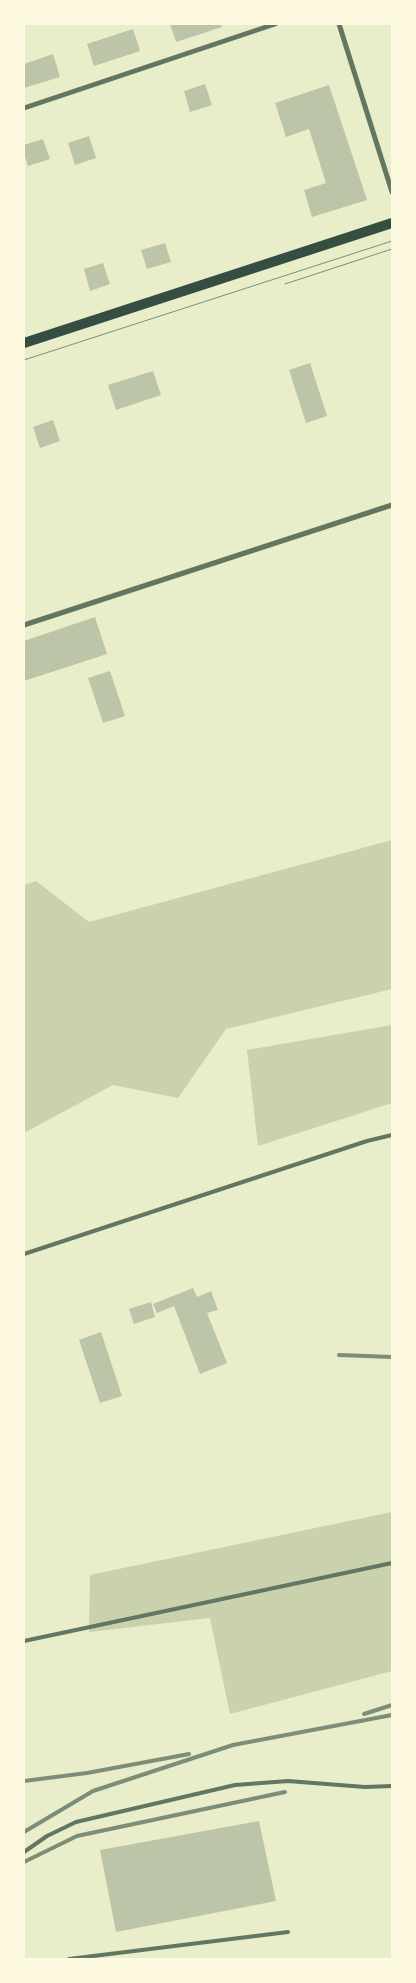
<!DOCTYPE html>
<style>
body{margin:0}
#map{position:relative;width:416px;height:1983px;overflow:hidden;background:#e9edc9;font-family:"Nunito Sans",sans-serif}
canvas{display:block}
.frame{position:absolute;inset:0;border:25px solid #fefae0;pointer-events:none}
</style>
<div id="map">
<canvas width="416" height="1983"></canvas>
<div class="frame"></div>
</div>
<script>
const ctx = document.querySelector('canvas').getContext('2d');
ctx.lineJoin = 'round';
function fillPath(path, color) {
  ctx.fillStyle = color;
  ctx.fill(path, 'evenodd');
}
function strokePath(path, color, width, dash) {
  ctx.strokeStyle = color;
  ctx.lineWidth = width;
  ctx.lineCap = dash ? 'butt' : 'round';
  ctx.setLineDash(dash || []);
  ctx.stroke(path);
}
const green = new Path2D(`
 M 392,840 L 392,989 L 226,1029 L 178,1098 L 113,1085 L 24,1133 L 24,885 L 36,881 L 89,922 Z
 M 392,1025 L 392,1103 L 258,1146 L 247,1050 Z
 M 392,1512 L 392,1671 L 230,1714 L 210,1618 L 89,1632 L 90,1575 Z`);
const building = new Path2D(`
 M 170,24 L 221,24 L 222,27 L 176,42 Z
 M 133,29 L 140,51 L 94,66 L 87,44 Z
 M 53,54 L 60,77 L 24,88 L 24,64 Z
 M 205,84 L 212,105 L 190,112 L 184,91 Z
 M 329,85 L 367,200 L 312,217 L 304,190 L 326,183 L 309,129 L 286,137 L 275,103 Z
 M 89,136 L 96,158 L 75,165 L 68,143 Z
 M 43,139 L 50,159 L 28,166 L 24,153 L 24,145 Z
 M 165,243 L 171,262 L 147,269 L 141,250 Z
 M 103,263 L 110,284 L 90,291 L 84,269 Z
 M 310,363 L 327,416 L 306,423 L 289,370 Z
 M 153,371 L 161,395 L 116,410 L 108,385 Z
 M 53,420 L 60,441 L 40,448 L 33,427 Z
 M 95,617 L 107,654 L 24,681 L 24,641 Z
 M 110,671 L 125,716 L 103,723 L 88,678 Z
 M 193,1288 L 197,1297 L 211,1291 L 218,1310 L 207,1313 L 227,1363 L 200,1374 L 174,1306 L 157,1313 L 153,1304 Z
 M 151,1302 L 155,1317 L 134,1324 L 129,1309 Z
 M 101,1332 L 122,1396 L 100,1403 L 79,1340 Z
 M 259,1821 L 276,1901 L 116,1932 L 100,1850 Z`);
const service = new Path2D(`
 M 24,1254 L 367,1141 L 392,1135
 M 24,1641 L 392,1563
 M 24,1852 L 47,1836 L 76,1822 L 235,1785 L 288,1781 L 365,1787 L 392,1786
 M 69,1959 L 288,1932`);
const minor = new Path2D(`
 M 339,24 L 392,192
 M 24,108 L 275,24
 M 24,625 L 392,505`);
const secondary = new Path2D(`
 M 24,343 L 392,223`);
const tram = new Path2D(`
 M 285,284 L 392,249
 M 24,360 L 392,241`);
const rail = new Path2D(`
 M 339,1355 L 392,1357
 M 364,1714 L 392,1705
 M 24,1781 L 87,1773 L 189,1754
 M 24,1832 L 93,1791 L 233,1745 L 392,1715
 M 24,1862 L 77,1836 L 285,1792`);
fillPath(green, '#cad2ad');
fillPath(building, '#bcc5a7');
strokePath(service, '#617663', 4);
strokePath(minor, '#617663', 5);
strokePath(secondary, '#344e41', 10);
strokePath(tram, '#7c8e77', 1);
strokePath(rail, '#7c8e77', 4);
</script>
